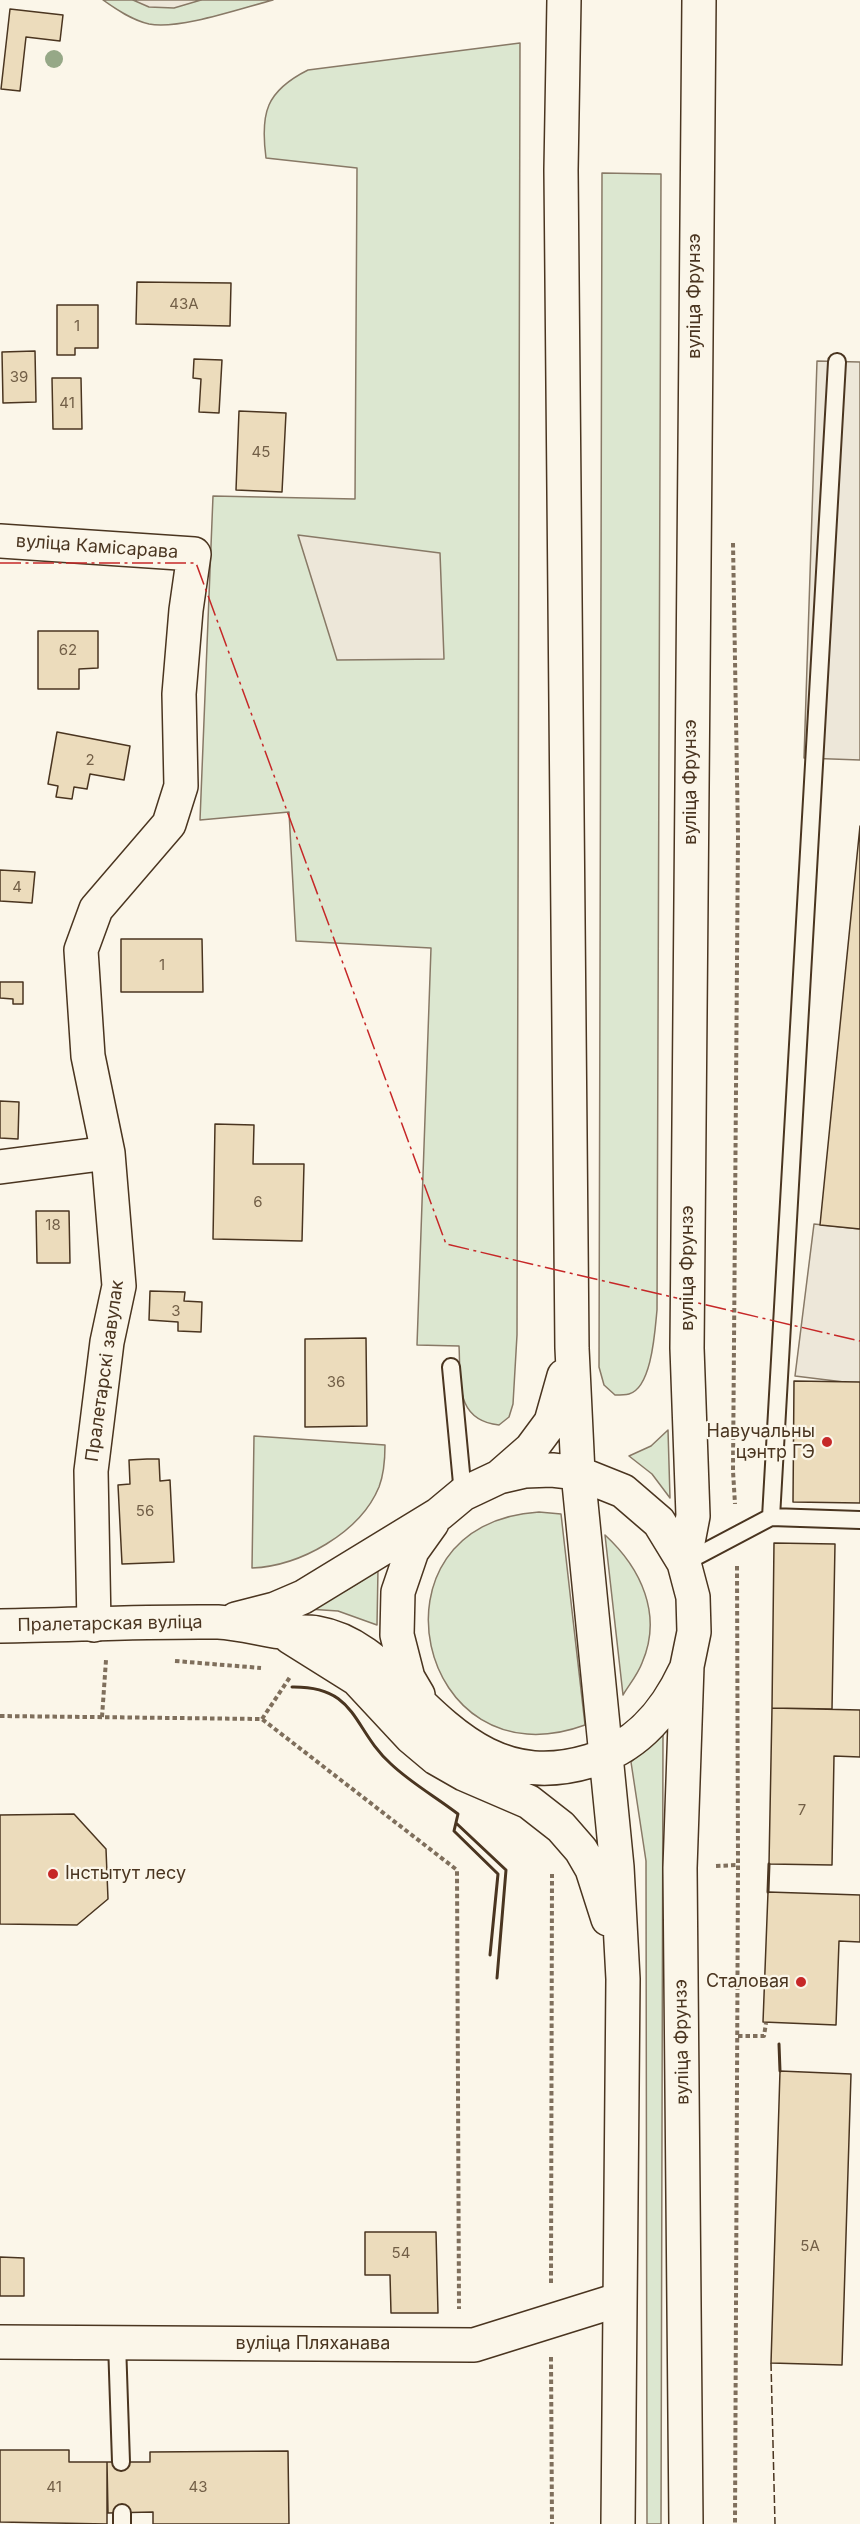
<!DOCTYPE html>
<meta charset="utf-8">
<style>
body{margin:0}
canvas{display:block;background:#fbf6e9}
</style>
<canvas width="860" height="2524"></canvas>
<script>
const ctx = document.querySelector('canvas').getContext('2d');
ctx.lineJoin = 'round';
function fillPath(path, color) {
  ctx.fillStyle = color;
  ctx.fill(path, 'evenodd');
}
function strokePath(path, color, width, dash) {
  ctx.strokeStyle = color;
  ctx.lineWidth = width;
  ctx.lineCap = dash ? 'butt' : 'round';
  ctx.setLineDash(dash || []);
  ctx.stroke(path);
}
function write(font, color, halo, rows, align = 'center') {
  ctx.font = font + ' Inter,sans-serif';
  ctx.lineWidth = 4.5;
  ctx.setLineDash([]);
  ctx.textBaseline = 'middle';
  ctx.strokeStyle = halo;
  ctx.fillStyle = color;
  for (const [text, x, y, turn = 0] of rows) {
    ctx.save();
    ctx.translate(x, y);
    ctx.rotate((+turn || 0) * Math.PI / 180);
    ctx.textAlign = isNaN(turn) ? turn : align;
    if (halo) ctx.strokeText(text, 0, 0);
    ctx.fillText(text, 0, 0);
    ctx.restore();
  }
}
const green = new Path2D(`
 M 103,0 L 273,0 C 242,8 179,30 149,24 C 132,20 117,10 103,0 Z
 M 520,43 L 517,1335 L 513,1404 L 509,1417 L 499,1425 C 454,1420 461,1381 459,1346 L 417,1345 L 431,948 L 296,941 L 289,812 L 200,820 L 213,496 L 355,499 L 357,168 L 266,158 C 260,113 266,91 308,70 Z
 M 602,173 L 661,174 L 657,1310 C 655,1330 652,1388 629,1394 C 625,1395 619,1395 615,1395 L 604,1385 L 599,1367 Z
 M 668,1430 L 670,1498 L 652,1474 L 629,1456 L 651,1446 Z
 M 254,1436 L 385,1445 C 385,1459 384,1474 379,1487 C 360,1533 300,1566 252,1568 Z
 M 539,1512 L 561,1514 L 585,1725 C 416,1787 359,1523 539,1512 Z
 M 605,1535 C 641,1568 663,1615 642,1663 C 638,1674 629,1685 623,1695 Z
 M 378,1569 L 377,1625 L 338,1611 L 308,1609 C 334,1598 356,1587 378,1569 Z
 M 663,1733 L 661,2524 L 647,2524 L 646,1861 L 631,1762 Z`);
const parking = new Path2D(`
 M 133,0 L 201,0 L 174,8 L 149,7 Z
 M 817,361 L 860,362 L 860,760 L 804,758 Z
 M 298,535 L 440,553 L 444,659 L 337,660 Z
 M 814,1224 L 860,1229 L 860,1384 L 795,1376 Z`);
const building = new Path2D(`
 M 10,9 L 63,15 L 60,41 L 26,37 L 20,91 L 1,89 Z
 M 137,282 L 231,283 L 230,326 L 136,324 Z
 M 57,305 L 98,305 L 98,348 L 75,348 L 75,355 L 57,355 Z
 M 35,351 L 36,402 L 3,403 L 2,352 Z
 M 194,359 L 222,360 L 219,413 L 199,412 L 201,379 L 193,378 Z
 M 52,378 L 81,378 L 82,429 L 53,429 Z
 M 239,411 L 286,413 L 282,492 L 236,490 Z
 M 38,631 L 98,631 L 98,668 L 79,669 L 79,689 L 38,689 Z
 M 57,732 L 130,746 L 124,780 L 90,774 L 87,789 L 74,787 L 72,799 L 56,797 L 58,786 L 48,784 Z
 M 860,826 L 860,1229 L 820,1225 Z
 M 0,870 L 35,872 L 32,903 L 0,901 Z
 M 121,939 L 202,939 L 203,992 L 121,992 Z
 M 0,982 L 23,982 L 23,1004 L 13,1004 L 13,999 L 0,998 Z
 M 0,1101 L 19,1102 L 18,1139 L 0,1138 Z
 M 215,1124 L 254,1125 L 253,1164 L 304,1164 L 302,1241 L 213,1239 Z
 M 36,1211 L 69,1211 L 70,1263 L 37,1263 Z
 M 150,1291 L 185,1292 L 184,1301 L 202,1302 L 201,1332 L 178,1331 L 178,1322 L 149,1320 Z
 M 366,1338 L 367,1426 L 305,1427 L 305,1339 Z
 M 794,1381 L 860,1382 L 860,1503 L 793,1502 Z
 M 147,1459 L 159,1459 L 160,1481 L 170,1480 L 174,1562 L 122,1564 L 118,1485 L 130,1484 L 129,1460 Z
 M 774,1543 L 835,1544 L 832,1709 L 772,1708 Z
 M 772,1708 L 860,1710 L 860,1757 L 834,1756 L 832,1865 L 769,1864 Z
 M 74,1814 L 106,1849 L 108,1899 L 77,1925 L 0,1924 L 0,1815 Z
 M 768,1892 L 860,1895 L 860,1942 L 839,1941 L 836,2025 L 763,2022 Z
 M 780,2071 L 851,2074 L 842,2365 L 771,2363 Z
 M 365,2232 L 436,2232 L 438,2313 L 391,2313 L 390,2275 L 365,2275 Z
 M 0,2257 L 24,2258 L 24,2296 L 0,2296 Z
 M 0,2450 L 69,2450 L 69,2462 L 107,2462 L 107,2524 L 0,2522 Z
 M 288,2451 L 289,2524 L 153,2524 L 153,2512 L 108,2513 L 107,2462 L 150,2462 L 150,2452 Z`);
const path = new Path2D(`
 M 733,543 L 738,835 L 733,1471 L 735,1504
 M 737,1566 L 738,1865
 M 175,1661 L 261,1668
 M 0,1716 L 262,1719 L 457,1870 L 459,2309
 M 102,1717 L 106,1660
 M 262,1719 L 290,1677
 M 716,1866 L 738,1865 L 735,2524
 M 738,2036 L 764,2036 L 766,2023
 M 551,2283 L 552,1874
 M 551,2357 L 552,2524`);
const lane = new Path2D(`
 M 451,1367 L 463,1494
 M 771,1517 L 837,362
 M 684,1563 L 771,1517 L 860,1520
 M 117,2343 L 121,2462
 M 122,2513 L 122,2524`);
const street = new Path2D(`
 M 0,541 L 194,554 L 186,610 L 179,694 L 181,786 L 169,824 L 96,909 L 81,950 L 88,1056 L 108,1153 L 0,1167
 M 94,1625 L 91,1471 L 107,1342 L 119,1286 L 108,1153
 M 0,2342 L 474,2345 L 618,2300`);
const primary = new Path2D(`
 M 564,0 L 561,170 L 572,1348 L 578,1473 L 617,1867 L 623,1979 L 618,2524
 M 499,1477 L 525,1471 L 552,1470 L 578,1473 L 623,1491 L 659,1522 L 684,1563 L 693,1597 L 694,1632 L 687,1666 L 680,1868 L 686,2524
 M 684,1563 L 693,1516 L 687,1348 L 699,0
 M 236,1619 L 275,1609 L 303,1597 L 439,1514 L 463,1494 L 499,1477 L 531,1449 L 551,1422 L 564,1376
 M 0,1626 C 72,1625 146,1621 218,1622 C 239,1623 260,1629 281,1632 C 293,1633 305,1631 317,1633 C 353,1639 379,1664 404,1688 C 459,1743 507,1786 590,1761 C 636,1747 665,1714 685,1671
 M 290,1637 L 357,1679 L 411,1737 L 436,1758 L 464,1774 L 529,1802 L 561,1827 L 581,1850 L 592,1869 L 608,1919
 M 418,1695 L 408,1678 L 397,1635 L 398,1592 L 412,1551 L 432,1523`);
const fence = new Path2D(`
 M 771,2363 L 775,2524`);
const wall = new Path2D(`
 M 292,1687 C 358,1686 352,1729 391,1764 C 411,1783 436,1797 458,1814 L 454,1831 L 498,1874 L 490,1955
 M 456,1823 L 506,1870 L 497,1978
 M 768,1892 L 769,1864
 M 779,2044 L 780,2071`);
const power = new Path2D(`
 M 0,563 L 196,563 L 446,1244 L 860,1341`);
const trees = [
 [54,59]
];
const markers = [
 [827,1442,6,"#c62828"],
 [53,1874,6,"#c62828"],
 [801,1982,6,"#c62828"]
];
const numberNames = [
 ["43А",184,304],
 ["1",77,326],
 ["39",19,377],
 ["41",67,403],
 ["45",261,452],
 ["62",68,650],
 ["2",90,760],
 ["4",17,887],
 ["1",162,965],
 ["6",258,1202],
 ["18",53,1225],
 ["3",176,1311],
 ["36",336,1382],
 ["56",145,1511],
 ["7",802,1810],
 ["5А",810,2246],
 ["54",401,2253],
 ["41",54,2487],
 ["43",198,2487]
];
const streetNames = [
 ["вуліца Фрунзэ",695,296,-90],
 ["вуліца Камісарава",97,547,4],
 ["вуліца Фрунзэ",691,782,-90],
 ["вуліца Фрунзэ",688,1268,-90],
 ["Пралетарскі завулак",105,1371,-82],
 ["Пралетарская вуліца",110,1624,-1],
 ["вуліца Фрунзэ",682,2042,-91],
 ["вуліца Пляханава",313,2344]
];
const poiNames = [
 ["Навучальны",815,1432],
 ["цэнтр ГЭ",815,1453],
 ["Інстытут лесу",65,1874,"left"],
 ["Сталовая",789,1982]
];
fillPath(green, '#dce7d0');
strokePath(green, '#887966', 1.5);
fillPath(parking, '#ede7d9');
strokePath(parking, '#887966', 1.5);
fillPath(building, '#ecdcbc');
strokePath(building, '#4a3520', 1.5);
strokePath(lane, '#4a3520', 20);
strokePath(street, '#4a3520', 36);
strokePath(primary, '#4a3520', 36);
strokePath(path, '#7f6f5c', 4, [4.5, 3]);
strokePath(lane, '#fbf6e9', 16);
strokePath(street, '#fbf6e9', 33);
strokePath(primary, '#fbf6e9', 33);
strokePath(fence, '#4a3520', 1.5, [8, 3]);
strokePath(wall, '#4a3520', 3);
strokePath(power, '#c62828', 1.5, [21, 4.5, 3, 4.5]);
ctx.fillStyle = '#96a887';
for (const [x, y] of trees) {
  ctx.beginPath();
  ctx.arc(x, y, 9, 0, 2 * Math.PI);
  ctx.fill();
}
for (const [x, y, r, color] of markers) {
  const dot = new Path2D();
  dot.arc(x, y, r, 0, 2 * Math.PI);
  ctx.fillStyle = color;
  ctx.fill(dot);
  strokePath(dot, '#fbf6e9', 2);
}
write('15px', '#725f47', null, numberNames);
write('18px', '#4a3520', '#fbf6e9', streetNames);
write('18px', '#4a3520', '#fbf6e9', poiNames, 'right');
</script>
